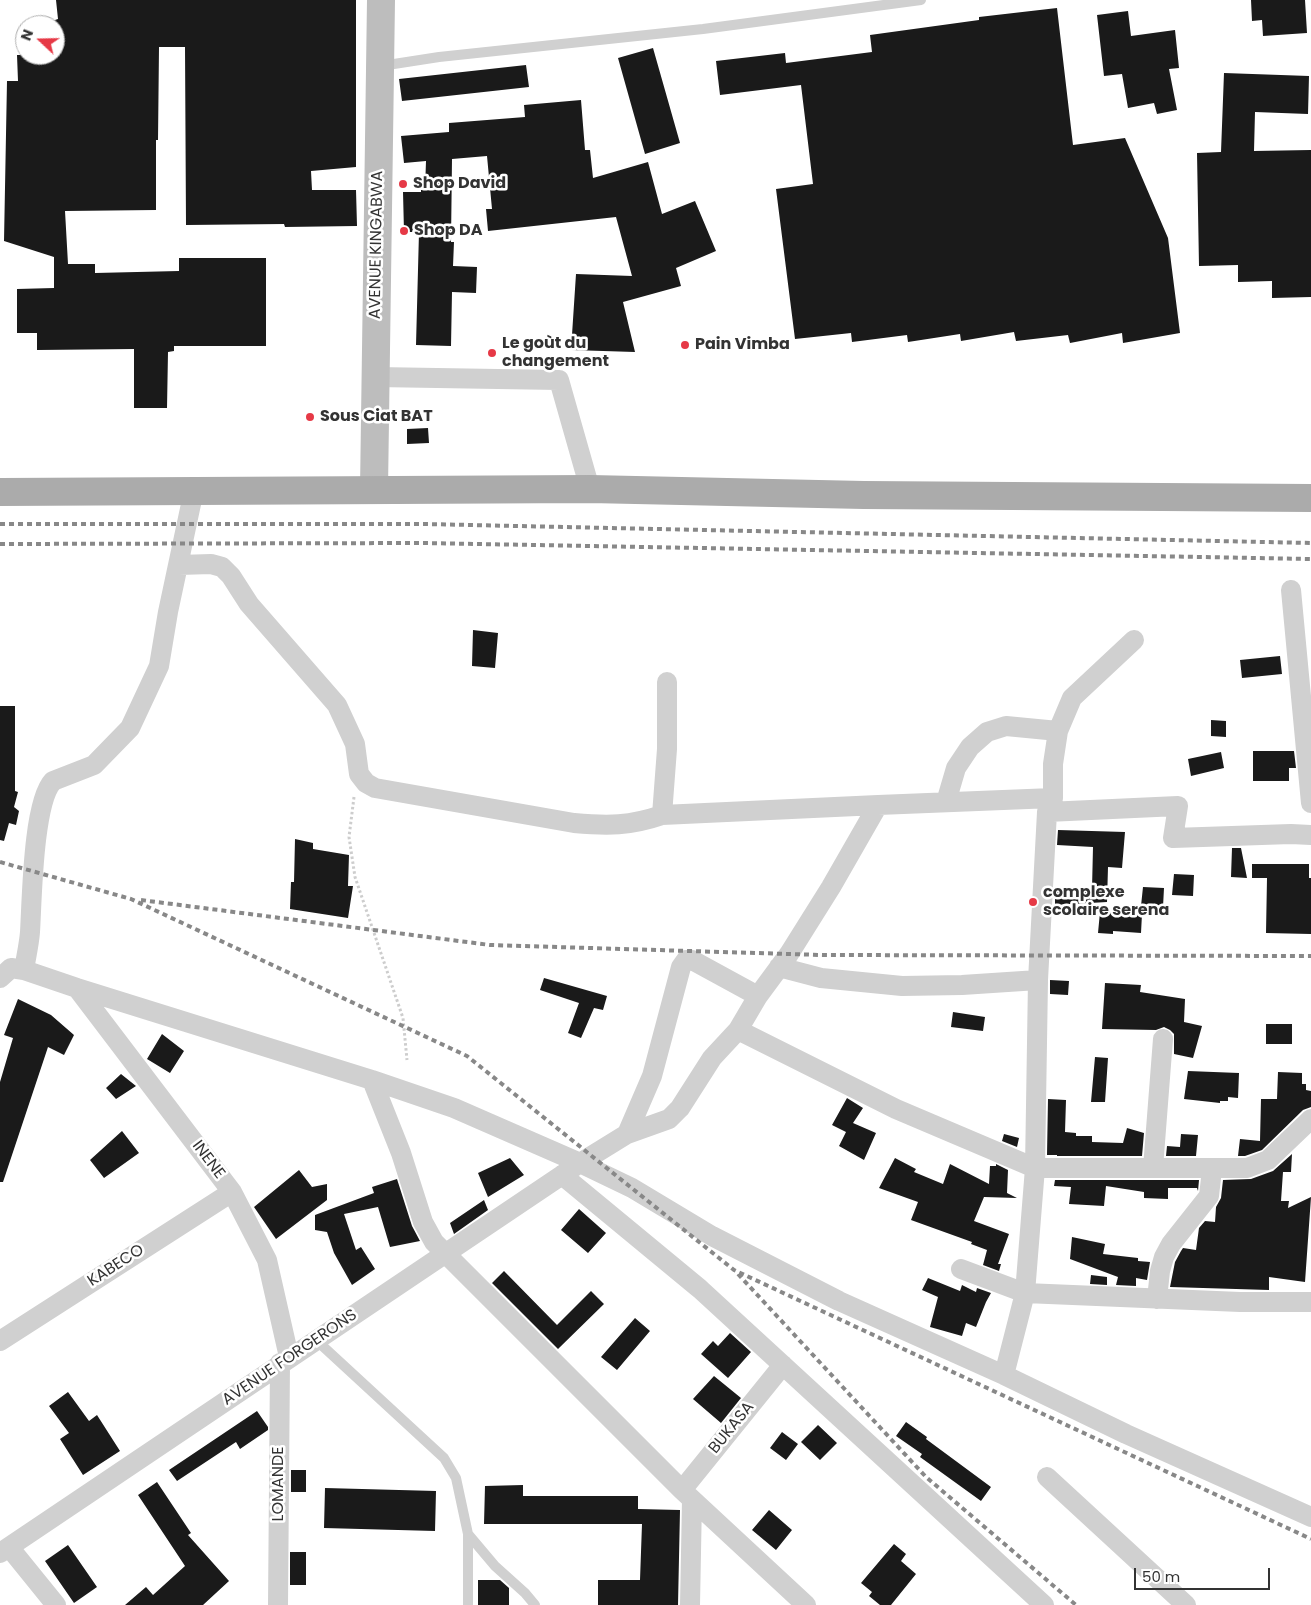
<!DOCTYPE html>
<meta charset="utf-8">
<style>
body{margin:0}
#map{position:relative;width:1311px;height:1605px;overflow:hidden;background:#fff;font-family:Poppins,sans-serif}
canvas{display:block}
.north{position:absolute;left:15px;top:15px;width:50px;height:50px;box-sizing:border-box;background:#fff;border:1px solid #adadad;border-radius:50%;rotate:291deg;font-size:14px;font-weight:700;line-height:20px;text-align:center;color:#333}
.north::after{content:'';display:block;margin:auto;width:18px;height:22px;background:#e63946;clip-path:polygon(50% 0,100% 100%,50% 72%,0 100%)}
.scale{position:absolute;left:1134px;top:1568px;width:136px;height:22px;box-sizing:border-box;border:2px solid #333;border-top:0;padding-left:6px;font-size:15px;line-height:18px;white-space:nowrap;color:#333;-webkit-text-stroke:4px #fff;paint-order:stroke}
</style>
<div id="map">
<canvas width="1311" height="1605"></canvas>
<div class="north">N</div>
<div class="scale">50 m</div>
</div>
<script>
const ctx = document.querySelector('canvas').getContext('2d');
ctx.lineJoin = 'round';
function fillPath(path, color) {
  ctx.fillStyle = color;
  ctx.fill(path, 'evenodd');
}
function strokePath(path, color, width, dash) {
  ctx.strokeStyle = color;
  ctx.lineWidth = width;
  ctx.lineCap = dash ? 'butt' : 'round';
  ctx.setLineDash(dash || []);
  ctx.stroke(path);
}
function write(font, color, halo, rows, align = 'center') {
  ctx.font = font + ' Poppins,sans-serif';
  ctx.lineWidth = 5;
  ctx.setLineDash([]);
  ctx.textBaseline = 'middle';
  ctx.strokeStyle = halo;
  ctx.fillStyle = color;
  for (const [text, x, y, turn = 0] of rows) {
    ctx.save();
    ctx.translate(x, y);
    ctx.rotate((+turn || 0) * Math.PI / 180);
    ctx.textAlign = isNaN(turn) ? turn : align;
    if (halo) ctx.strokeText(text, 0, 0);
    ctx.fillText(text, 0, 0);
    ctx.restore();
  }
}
const building = new Path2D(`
 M 56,0 L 356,0 L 356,167 L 311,171 L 312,190 L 356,190 L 357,226 L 285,227 L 284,224 L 186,225 L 185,47 L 159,47 L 158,140 L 156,140 L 156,210 L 65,211 L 68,264 L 95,264 L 95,273 L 179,271 L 179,258 L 266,258 L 266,346 L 174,346 L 174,351 L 168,352 L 167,408 L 134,408 L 134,349 L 37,350 L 37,333 L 17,333 L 17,289 L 54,288 L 54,257 L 4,241 L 7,81 L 18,81 L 17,55 L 55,55 L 55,20 L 58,19 Z
 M 1251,0 L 1305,0 L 1307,33 L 1263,36 L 1262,20 L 1252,21 Z
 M 1057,8 L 1073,145 L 1125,138 L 1168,238 L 1180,333 L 1123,343 L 1122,333 L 1070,343 L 1068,335 L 1016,341 L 1014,332 L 961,341 L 960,334 L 908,342 L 907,335 L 852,342 L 851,333 L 795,339 L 776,189 L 813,184 L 801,85 L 720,95 L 716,61 L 785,53 L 786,63 L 872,52 L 870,35 L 979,20 L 979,17 Z
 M 1128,11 L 1131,36 L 1175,30 L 1179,68 L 1169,69 L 1177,110 L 1157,114 L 1154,103 L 1128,108 L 1122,74 L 1104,76 L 1097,15 Z
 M 653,48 L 680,143 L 645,154 L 618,58 Z
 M 526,65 L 529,87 L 402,101 L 399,79 Z
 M 1224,73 L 1309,76 L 1308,114 L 1255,112 L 1254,151 L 1311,150 L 1311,297 L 1272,298 L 1272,281 L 1238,282 L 1238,265 L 1199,266 L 1197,153 L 1221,152 Z
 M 581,100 L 585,150 L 590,150 L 593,178 L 648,162 L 662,214 L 695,201 L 716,251 L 676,268 L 681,286 L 623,302 L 635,352 L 571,350 L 576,274 L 632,276 L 616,217 L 488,231 L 486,209 L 492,209 L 487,156 L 452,159 L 451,242 L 454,242 L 453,266 L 477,267 L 476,293 L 452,292 L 451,346 L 416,345 L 419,232 L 404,232 L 403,192 L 421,192 L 421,190 L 425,190 L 426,161 L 404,163 L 401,136 L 449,132 L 449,123 L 525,117 L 524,105 Z
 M 428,428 L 429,443 L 407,444 L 407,429 Z
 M 473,630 L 498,633 L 495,668 L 472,666 Z
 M 1280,656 L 1282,674 L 1242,678 L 1240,660 Z
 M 0,706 L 15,706 L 15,791 L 18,792 L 14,807 L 19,811 L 16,825 L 9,823 L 4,841 L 0,840 Z
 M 1211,720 L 1226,721 L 1226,737 L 1211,736 Z
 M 1253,751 L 1294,751 L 1296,768 L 1289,768 L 1289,781 L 1253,781 Z
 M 1221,752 L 1224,768 L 1191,776 L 1188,759 Z
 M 1058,830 L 1125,832 L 1122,868 L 1108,867 L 1107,902 L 1055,905 L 1055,891 L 1092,889 L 1093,847 L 1057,845 Z
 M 295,839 L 313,843 L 313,849 L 349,855 L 348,886 L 353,886 L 348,918 L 290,909 L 291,882 L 294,882 Z
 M 1232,848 L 1241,848 L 1247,878 L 1231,877 Z
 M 1252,864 L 1309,864 L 1309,878 L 1311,878 L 1311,934 L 1266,933 L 1267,878 L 1252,878 Z
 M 1174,874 L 1194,875 L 1193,896 L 1172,895 Z
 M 1143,887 L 1164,888 L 1163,907 L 1141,906 Z
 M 1100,912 L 1142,914 L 1141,933 L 1113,931 L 1113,934 L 1098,933 Z
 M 544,978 L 607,996 L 603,1010 L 594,1008 L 581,1038 L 568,1033 L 579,1003 L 540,990 Z
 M 1050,980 L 1069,981 L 1068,995 L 1050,994 Z
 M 1105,983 L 1141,985 L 1140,992 L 1185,999 L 1184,1022 L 1202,1026 L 1193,1058 L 1174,1054 L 1174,1034 L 1170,1030 L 1164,1027 L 1156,1030 L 1102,1029 Z
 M 18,999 L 51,1015 L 74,1035 L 64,1055 L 48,1047 L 3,1182 L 0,1182 L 0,1082 L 13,1038 L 4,1035 Z
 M 953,1012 L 985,1017 L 983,1031 L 951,1027 Z
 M 1266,1024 L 1292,1024 L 1292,1044 L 1266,1044 Z
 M 162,1034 L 184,1051 L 170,1073 L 147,1059 Z
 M 1095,1057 L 1108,1058 L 1105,1102 L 1091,1102 Z
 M 1188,1071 L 1239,1073 L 1238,1098 L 1228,1097 L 1228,1101 L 1220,1101 L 1220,1103 L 1184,1099 Z
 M 1278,1072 L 1302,1073 L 1302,1084 L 1306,1084 L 1306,1090 L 1311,1091 L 1311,1107 L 1303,1110 L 1262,1150 L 1245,1156 L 1238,1156 L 1240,1139 L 1260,1141 L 1261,1099 L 1277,1099 Z
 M 121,1074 L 136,1086 L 116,1099 L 106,1088 Z
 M 847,1098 L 863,1108 L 853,1123 L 876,1133 L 864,1160 L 839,1146 L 846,1132 L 832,1125 Z
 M 1048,1099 L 1066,1100 L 1065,1132 L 1076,1133 L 1076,1136 L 1092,1136 L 1092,1142 L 1123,1143 L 1127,1128 L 1144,1133 L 1142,1156 L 1057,1156 L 1057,1155 L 1047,1155 Z
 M 122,1131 L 139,1153 L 104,1178 L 90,1160 Z
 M 1004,1134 L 1019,1138 L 1017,1147 L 1002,1141 Z
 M 1181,1134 L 1198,1135 L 1196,1156 L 1166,1156 L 1167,1146 L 1180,1147 Z
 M 1292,1154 L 1291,1172 L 1283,1172 L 1281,1201 L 1289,1201 L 1288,1208 L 1311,1197 L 1305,1282 L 1269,1277 L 1269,1290 L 1170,1287 L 1175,1262 L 1181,1251 L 1183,1248 L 1196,1250 L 1199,1228 L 1205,1221 L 1215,1222 L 1216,1207 L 1221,1198 L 1223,1180 L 1251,1179 L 1273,1171 Z
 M 510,1158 L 524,1175 L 488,1197 L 478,1173 Z
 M 895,1158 L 916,1169 L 914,1172 L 943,1184 L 950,1164 L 989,1184 L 990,1166 L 996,1166 L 996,1164 L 1008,1170 L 1007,1193 L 1017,1198 L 984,1197 L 974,1221 L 1009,1234 L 998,1264 L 1001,1264 L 999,1271 L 983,1265 L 987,1250 L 971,1244 L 972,1242 L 911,1220 L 918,1202 L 879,1188 Z
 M 299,1170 L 312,1187 L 327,1184 L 327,1200 L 276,1239 L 254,1207 Z
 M 397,1179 L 412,1226 L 420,1241 L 390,1247 L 378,1207 L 344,1214 L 356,1250 L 361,1247 L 375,1269 L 352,1285 L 334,1253 L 327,1232 L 315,1230 L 315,1215 L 374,1193 L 372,1187 Z
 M 1055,1180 L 1199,1180 L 1198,1191 L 1197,1188 L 1168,1188 L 1168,1199 L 1144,1198 L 1144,1192 L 1106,1186 L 1104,1206 L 1069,1204 L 1071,1187 L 1054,1186 Z
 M 484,1200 L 488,1210 L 454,1234 L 450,1223 Z
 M 579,1209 L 606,1233 L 588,1253 L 561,1230 Z
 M 1072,1237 L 1105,1244 L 1103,1254 L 1138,1258 L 1138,1261 L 1150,1262 L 1147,1280 L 1136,1278 L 1136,1286 L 1116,1285 L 1118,1277 L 1070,1259 Z
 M 504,1271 L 557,1325 L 591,1291 L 604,1304 L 558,1349 L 492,1283 Z
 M 1091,1275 L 1107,1277 L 1107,1285 L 1090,1284 Z
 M 928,1278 L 960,1291 L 962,1285 L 976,1292 L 977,1288 L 991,1293 L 986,1302 L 976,1327 L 966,1323 L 962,1336 L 930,1327 L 938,1297 L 922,1290 Z
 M 635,1318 L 650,1331 L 617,1370 L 601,1357 Z
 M 730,1333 L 751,1352 L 728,1378 L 701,1354 L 713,1341 L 718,1346 Z
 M 714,1376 L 741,1398 L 721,1423 L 693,1399 Z
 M 68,1392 L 89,1421 L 97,1415 L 120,1451 L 83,1475 L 60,1439 L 69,1433 L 49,1406 Z
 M 257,1411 L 268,1427 L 268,1430 L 240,1449 L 236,1442 L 177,1481 L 169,1470 Z
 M 906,1422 L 927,1437 L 926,1439 L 991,1487 L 981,1501 L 920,1457 L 922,1454 L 896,1436 Z
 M 818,1425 L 837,1443 L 820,1460 L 801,1442 Z
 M 782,1432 L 798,1444 L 786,1460 L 770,1448 Z
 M 291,1470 L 306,1470 L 306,1492 L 291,1492 Z
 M 157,1482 L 191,1533 L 188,1535 L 229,1581 L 203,1605 L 125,1605 L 146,1587 L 153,1595 L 185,1566 L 138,1495 Z
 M 523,1485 L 523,1496 L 638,1496 L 638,1509 L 680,1510 L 678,1605 L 598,1605 L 598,1580 L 640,1580 L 642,1524 L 484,1524 L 485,1486 Z
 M 325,1488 L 436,1491 L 435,1531 L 324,1528 Z
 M 769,1510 L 792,1530 L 776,1550 L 752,1530 Z
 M 894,1544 L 906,1554 L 901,1561 L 916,1574 L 891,1605 L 880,1605 L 869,1596 L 872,1592 L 861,1583 Z
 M 68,1545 L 97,1587 L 74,1603 L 45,1561 Z
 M 290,1552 L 306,1552 L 306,1585 L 290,1585 Z
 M 478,1580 L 500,1580 L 509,1588 L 509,1605 L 478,1605 Z`);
const path = new Path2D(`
 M 354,797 L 349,837 L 355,877 L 403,1018 L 407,1060`);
const lane = new Path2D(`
 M 381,66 L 439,57 L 703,29 L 921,0
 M 316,1340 L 444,1458 L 456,1478 L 468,1534 L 495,1566 L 525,1593 L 535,1605
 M 468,1605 L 468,1534`);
const street = new Path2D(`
 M 376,377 L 559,380 L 590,489
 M 179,565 L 211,564 L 222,567 L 231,576 L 249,604 L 337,705 L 355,744 L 359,774 L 366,783 L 375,788 L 574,823 C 608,826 630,826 662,815
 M 1291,590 L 1311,803
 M 667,682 L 667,749 L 662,815 L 878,805
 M 946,802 L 956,768 L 970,747 L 987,732 L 1006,726 L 1058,731
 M 1047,812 L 1178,806 L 1173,838 L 1291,834 L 1311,835
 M 779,967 L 821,978 L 902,986 L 962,985 L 1038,980
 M 24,970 C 26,957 29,945 30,932 C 32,899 33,802 53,781 L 94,765 L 130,728 L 159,666 L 168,612 L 194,490
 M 0,978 L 11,968 L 24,970 L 77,988 L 372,1080 L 454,1108 L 580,1163 L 632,1188 L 712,1236 L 839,1301 L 1004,1375 L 1126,1434 L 1311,1517
 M 77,988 L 232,1192 L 267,1260 L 289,1357
 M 738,1030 L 758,996 L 789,954 L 831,887 L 878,805 L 1053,798
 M 372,1080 L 401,1153 L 423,1222 L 434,1242 L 682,1490 L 806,1605
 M 627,1134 L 652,1076 L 681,967 L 686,960 L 692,960 L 758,996
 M 1153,1168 L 1163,1039
 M 562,1175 L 700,1289 L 1044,1605
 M 961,1269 L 1025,1293 L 1240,1302 L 1311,1302
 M 1157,1299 L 1160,1271 L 1164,1257 L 1171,1244 L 1209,1196 L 1212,1169
 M 0,1341 L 232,1192
 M 1004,1375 L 1025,1293 L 1035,1168 L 1038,980 L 1047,812 L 1053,798 L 1053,764 L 1058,731 L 1072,698 L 1134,640
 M 1047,1477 L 1186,1605
 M 682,1490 L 783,1365
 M 9,1547 L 56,1605
 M 0,1553 L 580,1163 L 627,1134 L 669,1119 L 680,1108 L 712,1058 L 738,1030 L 896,1109 L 1035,1168 L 1247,1168 L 1268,1160 L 1311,1119
 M 278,1605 L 280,1363
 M 690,1605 L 692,1500`);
const secondary = new Path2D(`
 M 374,489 L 381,0`);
const primary = new Path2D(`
 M 0,492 L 590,489 L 864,495 L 1311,498`);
const rail = new Path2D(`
 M 0,524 L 424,524 L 1311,543
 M 0,544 L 423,543 L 1311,559
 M 0,862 L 131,899 L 467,1056 L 734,1270 L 1311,1539
 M 141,900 L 490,945 L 822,955 L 1311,956
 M 738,1274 L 926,1477 L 1076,1605`);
const markers = [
 [403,184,5,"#e63946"],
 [404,231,5,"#e63946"],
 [685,345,5,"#e63946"],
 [492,353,5,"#e63946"],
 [310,417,5,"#e63946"],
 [1033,902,5,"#e63946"]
];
const poiNames = [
 ["Shop David",413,184],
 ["Shop DA",414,231],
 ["Le goùt du",502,344],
 ["changement",502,362],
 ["Pain Vimba",695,345],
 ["Sous Ciat BAT",320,417],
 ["complexe",1043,893],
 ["scolaire serena",1043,911]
];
const streetNames = [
 ["AVENUE KINGABWA",377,245,-89],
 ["INENE",208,1160,53],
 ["KABECO",116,1266,-33],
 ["AVENUE FORGERONS",290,1358,-34],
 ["BUKASA",732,1428,-51],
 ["LOMANDE",279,1484,-90]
];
fillPath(building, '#1a1a1a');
strokePath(path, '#cdcdcd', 3, [2.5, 2.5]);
strokePath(lane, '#d0d0d0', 10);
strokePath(street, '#d0d0d0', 20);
strokePath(secondary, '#bdbdbd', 28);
strokePath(primary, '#ababab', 28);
strokePath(rail, '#888', 4, [5, 4]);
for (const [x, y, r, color] of markers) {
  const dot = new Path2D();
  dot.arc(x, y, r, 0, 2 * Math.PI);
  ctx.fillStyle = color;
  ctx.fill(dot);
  strokePath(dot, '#fff', 2);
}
write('bold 16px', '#333', '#fff', poiNames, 'left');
write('16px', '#333', '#fff', streetNames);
</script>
